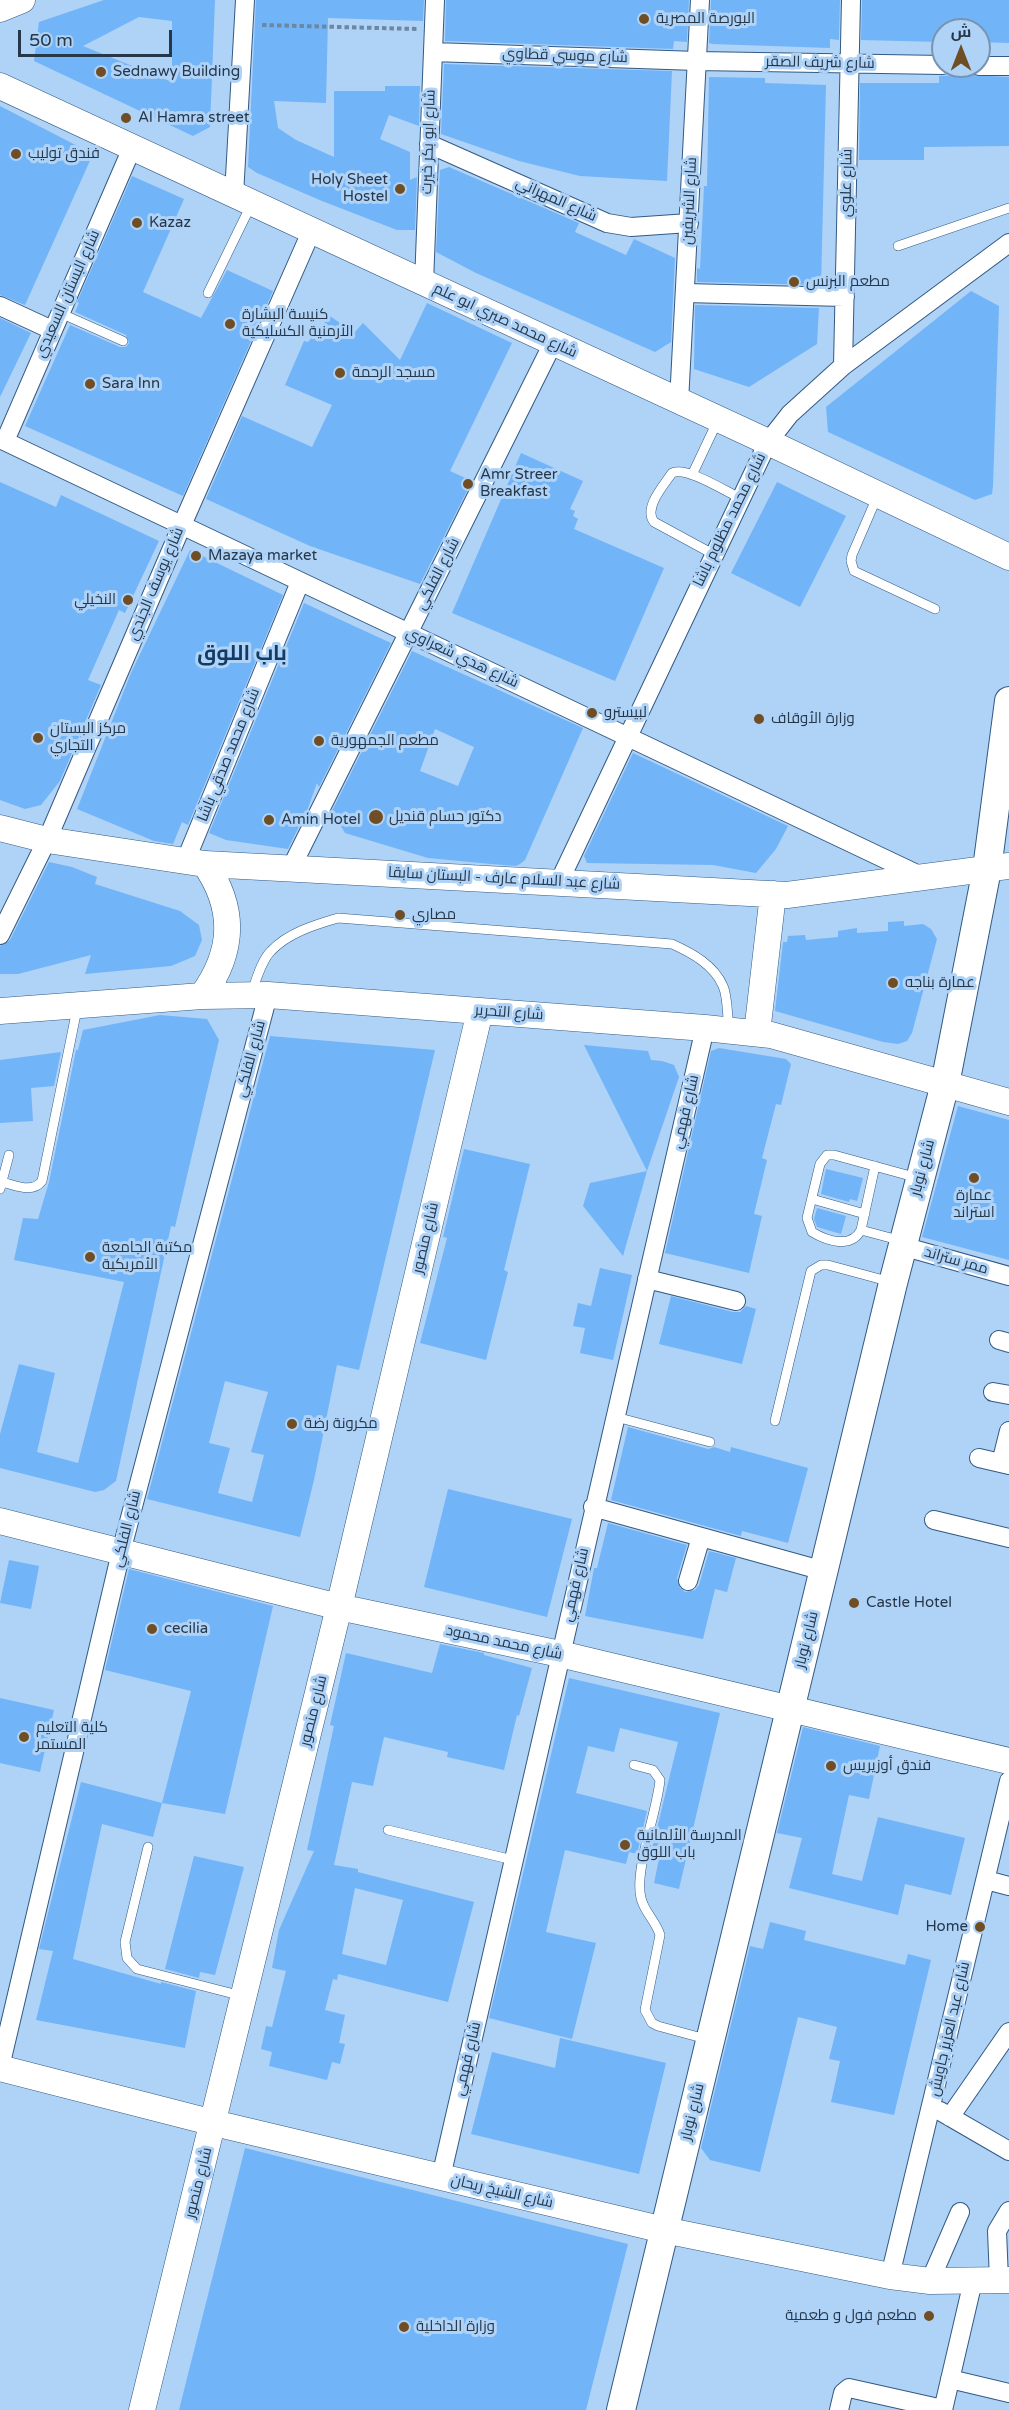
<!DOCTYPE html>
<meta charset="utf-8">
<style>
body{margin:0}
#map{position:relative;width:1009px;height:2410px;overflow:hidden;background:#afd2f7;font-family:"Varela Round",Cairo,sans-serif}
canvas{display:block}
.north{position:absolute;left:931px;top:18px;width:60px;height:60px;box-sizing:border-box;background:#afd2f7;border:2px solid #7894b2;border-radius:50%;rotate:0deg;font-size:16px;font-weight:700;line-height:24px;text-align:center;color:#26374a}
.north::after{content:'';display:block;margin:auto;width:21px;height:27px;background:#6f4e25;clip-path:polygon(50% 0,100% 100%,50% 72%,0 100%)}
.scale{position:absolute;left:18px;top:30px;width:154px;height:27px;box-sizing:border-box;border:3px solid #26374a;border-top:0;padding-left:8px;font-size:18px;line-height:21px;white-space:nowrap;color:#26374a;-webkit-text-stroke:4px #afd2f7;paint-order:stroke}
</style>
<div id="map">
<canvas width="1009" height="2410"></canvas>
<div class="north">ش</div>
<div class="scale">50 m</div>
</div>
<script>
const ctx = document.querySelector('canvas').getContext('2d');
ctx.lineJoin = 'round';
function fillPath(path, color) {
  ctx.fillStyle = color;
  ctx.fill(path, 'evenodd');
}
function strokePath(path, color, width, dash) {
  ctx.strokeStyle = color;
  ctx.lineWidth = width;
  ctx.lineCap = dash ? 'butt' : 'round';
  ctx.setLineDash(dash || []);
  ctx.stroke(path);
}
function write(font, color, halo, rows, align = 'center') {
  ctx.font = font + ' "Varela Round",Cairo,sans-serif';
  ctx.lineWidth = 6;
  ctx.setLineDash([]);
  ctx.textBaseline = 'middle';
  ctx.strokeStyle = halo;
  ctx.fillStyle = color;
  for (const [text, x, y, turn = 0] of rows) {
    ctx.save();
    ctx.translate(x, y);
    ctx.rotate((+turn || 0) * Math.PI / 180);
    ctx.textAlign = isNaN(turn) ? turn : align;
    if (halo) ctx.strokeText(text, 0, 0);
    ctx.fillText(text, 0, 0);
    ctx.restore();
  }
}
const building = new Path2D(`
 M 104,0 L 215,0 L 210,127 L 193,136 L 34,61 L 39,22 ZM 139,17 L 172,21 L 172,82 L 83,46 Z
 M 256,0 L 424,0 L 423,21 L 328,18 L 326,103 L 274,101 L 278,128 L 296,140 L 334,157 L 334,91 L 385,91 L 385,86 L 420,86 L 419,126 L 389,115 L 380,139 L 410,152 L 410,180 L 417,177 L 415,230 L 397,230 L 322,201 L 257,173 L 248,167 Z
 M 446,0 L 689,0 L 687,42 L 674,41 L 673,49 L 445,41 Z
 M 711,0 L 840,0 L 839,40 L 830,39 L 830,48 L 712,44 L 709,43 Z
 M 862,0 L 1009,0 L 1009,43 L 979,42 L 979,30 L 943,30 L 943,42 L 861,40 Z
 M 444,64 L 672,71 L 667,181 L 580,176 L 519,161 L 441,134 Z
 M 973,75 L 1009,77 L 1009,146 L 924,147 L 924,160 L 859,160 L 860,83 L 939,83 L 939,76 Z
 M 709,77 L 765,78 L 765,83 L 826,85 L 821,285 L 697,282 L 697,268 L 700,269 L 704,186 L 707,186 Z
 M 0,106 L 93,154 L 25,305 L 0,295 Z
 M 449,167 L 579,223 L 575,232 L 626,255 L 634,239 L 675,258 L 671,342 L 655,352 L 476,273 L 436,252 L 440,170 Z
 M 132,176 L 184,199 L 143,292 L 201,318 L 227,270 L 273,291 L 183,496 L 25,426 L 70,325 L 120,347 L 126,347 L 129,343 L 126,335 L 75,312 L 79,303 L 77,302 Z
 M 971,291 L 999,306 L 993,486 L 992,494 L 975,500 L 828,432 L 826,407 Z
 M 427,303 L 512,343 L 450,471 L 472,481 L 420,584 L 310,546 L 206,499 L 242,416 L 312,447 L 332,405 L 285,385 L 304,341 L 308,342 L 330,316 L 354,333 L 363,323 L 400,360 Z
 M 695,305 L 819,308 L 817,344 L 749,387 L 694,369 Z
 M 0,318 L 31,333 L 0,397 Z
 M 521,453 L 583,481 L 570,509 L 575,511 L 573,516 L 578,519 L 574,529 L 664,568 L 615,681 L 452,613 Z
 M 0,482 L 56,507 L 61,495 L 159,541 L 125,613 L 119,610 L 88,680 L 101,685 L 60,781 L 41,805 L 25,809 L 0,800 Z
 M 777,482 L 846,516 L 800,607 L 731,573 Z
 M 190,550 L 283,595 L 188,825 L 182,822 L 173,844 L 154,841 L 77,809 L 131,673 Z
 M 304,603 L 391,643 L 319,787 L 317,783 L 308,808 L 288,849 L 226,840 L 209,833 Z
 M 412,651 L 583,728 L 525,860 L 520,864 L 516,866 L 491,864 L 428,858 L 345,833 L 332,811 ZM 435,729 L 474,747 L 458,786 L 420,771 Z
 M 633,753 L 788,826 L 776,849 L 756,873 L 713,865 L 587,863 L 584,856 Z
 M 49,862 L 72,867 L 97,877 L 95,884 L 180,911 L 199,925 L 202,940 L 195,956 L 171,966 L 85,974 L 91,955 L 18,974 L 0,974 L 0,946 L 10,940 Z
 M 904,921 L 904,926 L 923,924 L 931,929 L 937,939 L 912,1033 L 907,1041 L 898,1044 L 883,1042 L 775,1011 L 783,942 L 787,942 L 788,936 L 805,935 L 806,940 L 838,937 L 838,931 L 857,928 L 857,933 L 888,931 L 888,922 Z
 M 160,1015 L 207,1019 L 219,1040 L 175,1227 L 171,1226 L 116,1481 L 104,1490 L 95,1492 L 0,1468 L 0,1434 L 19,1364 L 55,1373 L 37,1452 L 78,1463 L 124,1282 L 14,1260 L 23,1218 L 38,1219 L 49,1182 L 76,1050 L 78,1050 L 83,1030 Z
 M 270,1036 L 435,1050 L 359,1370 L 337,1365 L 314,1480 L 300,1537 L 147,1499 ZM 225,1381 L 268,1392 L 251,1452 L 264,1455 L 252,1502 L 218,1493 L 230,1448 L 209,1443 Z
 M 584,1045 L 648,1051 L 651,1060 L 662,1061 L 674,1065 L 679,1077 L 647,1171 Z
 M 719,1048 L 786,1059 L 791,1064 L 781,1105 L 776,1104 L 762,1158 L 767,1160 L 754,1214 L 762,1216 L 749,1273 L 665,1253 L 711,1051 Z
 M 61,1052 L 54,1086 L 31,1088 L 33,1121 L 0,1123 L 0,1060 Z
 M 958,1106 L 1009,1120 L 1009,1260 L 922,1237 Z
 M 464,1149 L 530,1164 L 504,1270 L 508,1272 L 486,1360 L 420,1343 L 447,1238 L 443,1237 Z
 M 826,1169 L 863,1178 L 857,1201 L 850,1199 L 849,1202 L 821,1194 Z
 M 647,1171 L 623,1256 L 583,1206 L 590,1183 Z
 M 817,1208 L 846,1216 L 841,1234 L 817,1227 L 814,1219 Z
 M 600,1268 L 632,1275 L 613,1360 L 580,1353 L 585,1328 L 573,1326 L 578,1303 L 591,1306 Z
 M 671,1296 L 733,1312 L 740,1312 L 746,1306 L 756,1309 L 742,1364 L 659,1344 Z
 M 628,1427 L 708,1449 L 714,1447 L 730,1452 L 731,1447 L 808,1468 L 788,1543 L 742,1531 L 741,1536 L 611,1500 Z
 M 448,1489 L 572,1519 L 547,1617 L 424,1587 Z
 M 608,1523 L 687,1545 L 677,1578 L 680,1588 L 685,1592 L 695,1590 L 699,1585 L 709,1551 L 736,1558 L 727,1592 L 715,1589 L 703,1639 L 585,1616 L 594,1568 L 597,1568 Z
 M 9,1560 L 39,1566 L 31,1609 L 0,1603 Z
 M 129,1569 L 273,1606 L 225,1814 L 162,1803 L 191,1691 L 105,1670 Z
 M 440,1644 L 484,1653 L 484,1655 L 532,1668 L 519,1716 L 517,1715 L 504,1770 L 447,1757 L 448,1752 L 384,1737 L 373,1786 L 352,1782 L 334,1865 L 358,1869 L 358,1872 L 474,1902 L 448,2002 L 338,1974 L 337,1980 L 333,1979 L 325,2010 L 345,2015 L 339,2043 L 345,2044 L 340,2064 L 332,2062 L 327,2080 L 269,2066 L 272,2052 L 261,2049 L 266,2026 L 272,2027 L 286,1971 L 272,1968 L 279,1930 L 314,1851 L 307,1850 L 334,1726 L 330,1725 L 346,1653 L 432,1673 ZM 355,1888 L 403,1900 L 386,1965 L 342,1954 Z
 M 569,1678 L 720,1713 L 679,1889 L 654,1883 L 659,1859 L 650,1857 L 678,1742 L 620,1728 L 614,1752 L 588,1746 L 576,1793 L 647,1811 L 637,1854 L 629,1852 L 626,1864 L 565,1850 L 546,1932 L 596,1943 L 572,2039 L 489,2018 Z
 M 0,1698 L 54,1710 L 40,1772 L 0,1763 Z
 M 803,1727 L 880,1746 L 869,1799 L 849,1795 L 832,1874 L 862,1881 L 878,1817 L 965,1838 L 951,1895 L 905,1884 L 898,1915 L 789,1888 L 802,1838 L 777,1833 Z
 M 81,1782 L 162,1803 L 153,1837 L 102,1824 L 73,1959 L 161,1984 L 161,1982 L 196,1991 L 185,2048 L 36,2020 L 53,1951 L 39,1949 Z
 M 194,1856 L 244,1867 L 215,1975 L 200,1972 L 199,1978 L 165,1969 Z
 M 770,1922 L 806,1931 L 804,1940 L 905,1965 L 908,1954 L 931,1960 L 894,2115 L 831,2102 L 840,2061 L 829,2059 L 837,2027 L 798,2017 L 760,2172 L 710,2160 L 701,2148 L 750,1946 L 763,1949 Z
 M 560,2038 L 666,2063 L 639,2174 L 471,2134 L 492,2052 L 555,2068 Z
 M 245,2148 L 628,2244 L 586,2410 L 179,2410 Z`);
const path = new Path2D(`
 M 262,25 L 417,29`);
const lane = new Path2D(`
 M 898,246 L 1009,208
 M 208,293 L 252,203
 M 60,313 L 123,341
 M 692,475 L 718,420
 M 877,497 L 852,555 L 851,561 L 854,571 L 935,609
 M 713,554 L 654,522 C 643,508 664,485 672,473 C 686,466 725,491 740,498
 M 251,994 C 256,981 261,961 271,951 C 288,933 314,925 338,918 L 672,944 C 692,953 714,965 723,986 C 728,997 727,1016 729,1028
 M 875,1166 L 861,1230 C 851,1249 827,1241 812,1232 L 807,1218 L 820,1164 L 827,1155 L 834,1155 L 918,1178
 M 2,1182 C 15,1185 32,1194 42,1181 L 77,1009
 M 0,1189 L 9,1155
 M 812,1199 L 865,1214
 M 861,1230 L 902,1241
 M 616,1417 L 710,1442
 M 775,1421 L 811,1271 L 821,1265 L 828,1265 L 891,1282
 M 634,1765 L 653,1770 L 660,1780 C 657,1812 634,1871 641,1898 C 644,1912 656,1921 660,1935 L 645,2010 L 652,2023 L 658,2026 L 706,2039
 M 388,1830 L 513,1860
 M 148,1847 L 125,1942 L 127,1958 L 137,1969 L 242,1996`);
const street = new Path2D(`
 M 433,52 L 697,61 L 943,65
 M 979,66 L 1009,66
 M 429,144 L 607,223 L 631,227 L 689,223
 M 234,195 L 245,0
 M 424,283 L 435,0
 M 685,293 L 845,297
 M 0,306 L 52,330
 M 843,366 L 851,0
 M 679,402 L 700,0
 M 0,439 L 923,877
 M 5,441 L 132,148
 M 185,862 L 300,582
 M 291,868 L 553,343
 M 559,882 L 768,442 L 790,414 L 843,366 L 1009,243
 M 0,935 L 47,840 L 182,525 L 311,232
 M 902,1246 L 1009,1276
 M 647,1279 L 736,1301
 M 999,1340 L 1009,1343
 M 993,1392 L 1009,1395
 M 979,1458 L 1009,1465
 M 1001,1463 L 1009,1431
 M 593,1507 L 824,1571
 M 934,1520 L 1009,1538
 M 688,1581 L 701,1537
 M 986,1880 L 1009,1886
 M 0,2067 L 121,1552 L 268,995
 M 940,2111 L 1009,2151
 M 950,2117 L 1009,2032
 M 441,2177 L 705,1028
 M 890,2276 L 1009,1781
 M 999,2280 L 997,2231 L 1009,2211
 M 930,2281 L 960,2212
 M 950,2379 L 1009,2393
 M 839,2410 L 843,2393 L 849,2388 L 943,2409
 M 943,2410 L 973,2281`);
const secondary = new Path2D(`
 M 0,9 L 22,0
 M 0,86 L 768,442 L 1009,557
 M 0,828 L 47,840 L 205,864 L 787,895 L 1009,866
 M 202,996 C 234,952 236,909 205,864
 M 0,1011 L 202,996 L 268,995 L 705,1028 L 771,1035 L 1009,1102
 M 757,1033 L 773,894
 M 0,1521 L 339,1607 L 560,1654 L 1009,1761
 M 0,2068 L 214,2123 L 664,2230 L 890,2276 L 930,2281 L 1009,2280
 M 142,2410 L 339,1607 L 480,1011`);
const primary = new Path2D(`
 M 621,2410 L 893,1283 L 945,1084 L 987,869 L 1009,701`);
const markers = [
 [644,19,6,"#6f4e25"],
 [101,72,6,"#6f4e25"],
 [126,118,6,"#6f4e25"],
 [16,154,6,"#6f4e25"],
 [400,189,6,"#6f4e25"],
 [137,223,6,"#6f4e25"],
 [794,282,6,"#6f4e25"],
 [230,324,6,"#6f4e25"],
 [340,373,6,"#6f4e25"],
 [90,384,6,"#6f4e25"],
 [468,484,6,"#6f4e25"],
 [196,556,6,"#6f4e25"],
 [128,600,6,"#6f4e25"],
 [592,713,6,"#6f4e25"],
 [759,719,6,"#6f4e25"],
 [38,738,6,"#6f4e25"],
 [319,741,6,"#6f4e25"],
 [376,817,8,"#6f4e25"],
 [269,820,6,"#6f4e25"],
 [400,915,6,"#6f4e25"],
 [893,983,6,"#6f4e25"],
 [974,1178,6,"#6f4e25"],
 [90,1257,6,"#6f4e25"],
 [292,1424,6,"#6f4e25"],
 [854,1603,6,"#6f4e25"],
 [152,1629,6,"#6f4e25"],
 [24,1737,6,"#6f4e25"],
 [831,1766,6,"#6f4e25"],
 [625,1845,6,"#6f4e25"],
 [980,1927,6,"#6f4e25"],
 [929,2316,6,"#6f4e25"],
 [404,2327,6,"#6f4e25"]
];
const poiNames = [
 ["البورصة المصرية",656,19],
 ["Sednawy Building",113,72],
 ["Al Hamra street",138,118],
 ["فندق توليب",28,154],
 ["Holy Sheet",388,180,"right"],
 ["Hostel",388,197,"right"],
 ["Kazaz",149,223],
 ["مطعم البرنس",806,282],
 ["كنيسة البشارة",242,315],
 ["الأرمنية الكسليكية",242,332],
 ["مسجد الرحمة",352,373],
 ["Sara Inn",102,384],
 ["Amr Streer",480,475],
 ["Breakfast",480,492],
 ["Mazaya market",208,556],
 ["النخيلي",116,600,"right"],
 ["لبيسترو",604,713],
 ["وزارة الأوقاف",771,719],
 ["مركز البستان",50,729],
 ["التجاري",50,746],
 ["مطعم الجمهورية",331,741],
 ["دكتور حسام قنديل",389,817],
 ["Amin Hotel",281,820],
 ["مصاري",412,915],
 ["عمارة بناجه",905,983],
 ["عمارة",974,1196,"center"],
 ["استراند",974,1213,"center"],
 ["مكتبة الجامعة",102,1248],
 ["الأمريكية",102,1265],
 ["مكرونة رضة",304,1424],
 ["Castle Hotel",866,1603],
 ["cecilia",164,1629],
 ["كلية التعليم",36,1728],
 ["المستمر",36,1745],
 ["فندق أوزيريس",843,1766],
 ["المدرسة الألمانية",637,1836],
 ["باب اللوق",637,1853],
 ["Home",968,1927,"right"],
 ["مطعم فول و طعمية",917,2316,"right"],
 ["وزارة الداخلية",416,2327]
];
const streetNames = [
 ["شارع موسي قطاوي",565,56,2],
 ["شارع شريف الصقر",820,63,1],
 ["شارع ابو بكر خيرت",429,142,-88],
 ["شارع علوي",847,183,-89],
 ["شارع المهراني",556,200,24],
 ["شارع الشريفين",690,201,-87],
 ["شارع البستان السعيدي",68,294,-66],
 ["شارع محمد صبري ابو علم",505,321,25],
 ["شارع محمد مظلوم باشا",730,520,-64],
 ["شارع الفلكي",438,574,-63],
 ["شارع يوسف الجندي",156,584,-67],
 ["شارع هدي شعراوي",462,658,25],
 ["شارع محمد صدقي باشا",229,755,-68],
 ["شارع عبد السلام عارف - البستان سابقا",504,879,3],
 ["شارع التحرير",509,1013,4],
 ["شارع الفلكي",251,1059,-75],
 ["شارع فهمي",686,1112,-77],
 ["شارع نوبار",923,1168,-75],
 ["شارع منصور",426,1238,-77],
 ["ممر ستراند",956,1261,16],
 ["شارع الفلكي",127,1529,-76],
 ["شارع فهمي",576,1585,-77],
 ["شارع نوبار",807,1640,-76],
 ["شارع محمد محمود",504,1643,12],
 ["شارع منصور",314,1711,-76],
 ["شارع عبد العزيز جاويش",950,2029,-77],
 ["شارع فهمي",468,2059,-77],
 ["شارع نوبار",693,2112,-76],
 ["شارع منصور",199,2183,-76],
 ["شارع الشيخ ريحان",502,2192,13]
];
const districtNames = [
 ["باب اللوق",242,654]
];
fillPath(building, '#72b4f8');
strokePath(lane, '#335a83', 10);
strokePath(street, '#335a83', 20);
strokePath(secondary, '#335a83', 27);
strokePath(primary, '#335a83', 30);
strokePath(path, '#6c87a3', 4, [4.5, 3]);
strokePath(lane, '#fff', 9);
strokePath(street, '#fff', 18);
strokePath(secondary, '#fff', 26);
strokePath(primary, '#fff', 28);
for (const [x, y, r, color] of markers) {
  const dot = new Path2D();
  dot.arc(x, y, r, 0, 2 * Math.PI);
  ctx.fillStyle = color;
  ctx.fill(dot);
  strokePath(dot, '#afd2f7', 2);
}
write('15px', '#26374a', '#afd2f7', poiNames, 'left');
write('15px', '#26374a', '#afd2f7', streetNames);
write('bold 21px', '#143c62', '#afd2f7', districtNames);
</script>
